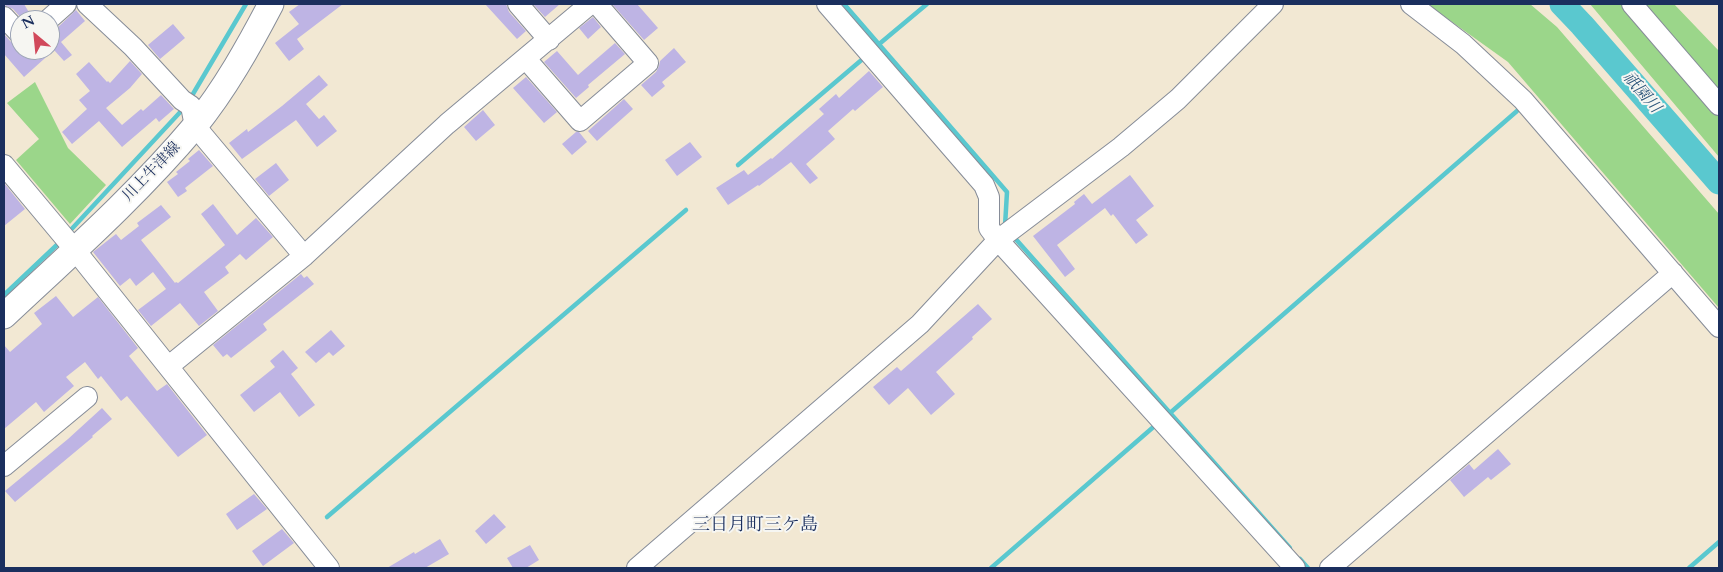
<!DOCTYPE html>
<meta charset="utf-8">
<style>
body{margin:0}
#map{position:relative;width:1723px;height:572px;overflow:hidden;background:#f2e8d3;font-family:Cardo,serif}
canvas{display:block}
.frame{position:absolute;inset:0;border:5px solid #1b2f5e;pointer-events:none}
.north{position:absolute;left:10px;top:10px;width:50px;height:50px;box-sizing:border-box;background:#f6f6f2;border:1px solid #9ea6b7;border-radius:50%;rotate:332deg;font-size:14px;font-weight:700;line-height:20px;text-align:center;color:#1b2f5e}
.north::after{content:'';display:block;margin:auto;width:18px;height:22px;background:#d1495b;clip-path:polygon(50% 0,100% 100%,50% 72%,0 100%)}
</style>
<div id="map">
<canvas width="1723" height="572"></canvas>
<div class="frame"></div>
<div class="north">N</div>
</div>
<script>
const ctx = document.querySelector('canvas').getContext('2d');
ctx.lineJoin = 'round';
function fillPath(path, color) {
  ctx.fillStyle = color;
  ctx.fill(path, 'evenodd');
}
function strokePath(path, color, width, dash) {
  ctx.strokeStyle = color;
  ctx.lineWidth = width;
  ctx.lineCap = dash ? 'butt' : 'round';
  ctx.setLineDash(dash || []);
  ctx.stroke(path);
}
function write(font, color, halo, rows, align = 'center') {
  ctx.font = font + ' Cardo,"Noto Serif JP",serif';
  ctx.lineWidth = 4;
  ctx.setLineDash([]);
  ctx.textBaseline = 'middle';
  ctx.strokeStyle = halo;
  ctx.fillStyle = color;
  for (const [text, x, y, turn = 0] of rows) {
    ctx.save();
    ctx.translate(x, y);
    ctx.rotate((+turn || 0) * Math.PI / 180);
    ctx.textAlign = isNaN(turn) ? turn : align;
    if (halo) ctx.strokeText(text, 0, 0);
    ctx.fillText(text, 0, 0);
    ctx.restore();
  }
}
const green = new Path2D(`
 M 1427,4 L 1530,4 L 1557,27 L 1719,214 L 1719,308 L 1508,62 Z
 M 1590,4 L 1674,4 L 1719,51 L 1719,157 Z
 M 35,82 L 68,148 L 106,185 L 70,224 L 16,160 L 39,139 L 7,103 Z`);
const stream = new Path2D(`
 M 844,4 L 1007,192 L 1005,226
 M 878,45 L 927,4
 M 190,99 L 246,4
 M 738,165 L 865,57
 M 67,234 L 184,108
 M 1013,236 L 1290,548
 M 4,295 L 60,242
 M 1170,413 L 1517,111
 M 327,517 L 686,210
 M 1300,559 L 1308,568
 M 991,568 L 1158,423
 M 1689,568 L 1719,542`);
const river = new Path2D(`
 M 1562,4 L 1582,25 L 1719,182`);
const building = new Path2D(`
 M 4,4 L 24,4 L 30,14 L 22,19 L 13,9 L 4,5 Z
 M 300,4 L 343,4 L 297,39 L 304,49 L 289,61 L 275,43 L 299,24 L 289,12 Z
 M 485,4 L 506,4 L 509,12 L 526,31 L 517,39 Z
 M 533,4 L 560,4 L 545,17 Z
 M 612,4 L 637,4 L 658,28 L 644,40 Z
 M 76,10 L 85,21 L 61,42 L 72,55 L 64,61 L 54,50 L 24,77 L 4,54 L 4,34 L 11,42 L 17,45 L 20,50 L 50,50 L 50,32 L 56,29 Z
 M 593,17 L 601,27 L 588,39 L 579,28 Z
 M 173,24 L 185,38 L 160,59 L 148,45 Z
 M 615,43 L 625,54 L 588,85 L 589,87 L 576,98 L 544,62 L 557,51 L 578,75 Z
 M 674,48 L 686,62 L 662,82 L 665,86 L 652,97 L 641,85 L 656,72 L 659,66 L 660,61 Z
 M 130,61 L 142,74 L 130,88 L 106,108 L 122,125 L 141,109 L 143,111 L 161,95 L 174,109 L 159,122 L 156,118 L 122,147 L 99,121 L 72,144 L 62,132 L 87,109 L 79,100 L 90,91 L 76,74 L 89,62 L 107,82 L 108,81 L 110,83 Z
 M 869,71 L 883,87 L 855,111 L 853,109 L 828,131 L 835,139 L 806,164 L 818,178 L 810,184 L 791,162 L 759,186 L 758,185 L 728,205 L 716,188 L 744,170 L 748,175 L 771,158 L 772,159 L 824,114 L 819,109 L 836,94 L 839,98 Z
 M 319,75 L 328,85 L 306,104 L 319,119 L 324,115 L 337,131 L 317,147 L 296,120 L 242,159 L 229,143 L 247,129 L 248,132 L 282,106 Z
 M 526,77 L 557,112 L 544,123 L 513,88 Z
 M 624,99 L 633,109 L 597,141 L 588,131 Z
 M 483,110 L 495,125 L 476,141 L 464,127 Z
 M 576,132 L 579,132 L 587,142 L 572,155 L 562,144 Z
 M 690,142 L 702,157 L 677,176 L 665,160 Z
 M 199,150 L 213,166 L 185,188 L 187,191 L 178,197 L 167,182 L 178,174 L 176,172 L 190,161 L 188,159 Z
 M 276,163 L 289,180 L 269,196 L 255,179 Z
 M 1130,175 L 1154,206 L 1136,220 L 1148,235 L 1136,244 L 1113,214 L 1111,216 L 1105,208 L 1057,245 L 1075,269 L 1065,277 L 1033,236 L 1075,204 L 1074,202 L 1084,194 L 1092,204 Z
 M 4,183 L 25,209 L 4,226 Z
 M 213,204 L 237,235 L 256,218 L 273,237 L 246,260 L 240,254 L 225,267 L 229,273 L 204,292 L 218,311 L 199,326 L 180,303 L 151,326 L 138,310 L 166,289 L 153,272 L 136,286 L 130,278 L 120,286 L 93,252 L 116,234 L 121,240 L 139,226 L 137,223 L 161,205 L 171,217 L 141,240 L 175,283 L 176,282 L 178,283 L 225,245 L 201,214 Z
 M 301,274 L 304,278 L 307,276 L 314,284 L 263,324 L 267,330 L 231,358 L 227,354 L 223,357 L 213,345 Z
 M 56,296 L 73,317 L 98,297 L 138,348 L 129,356 L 157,391 L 167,384 L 207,435 L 178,457 L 127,396 L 121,401 L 101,376 L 98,379 L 85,362 L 66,377 L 74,386 L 44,412 L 36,402 L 4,429 L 4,345 L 10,352 L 42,324 L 34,313 Z
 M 978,304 L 992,319 L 972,337 L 973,339 L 936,372 L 955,394 L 931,415 L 908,388 L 889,405 L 873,387 L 897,367 L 901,371 Z
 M 331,330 L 345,346 L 333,356 L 329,352 L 316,363 L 305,352 Z
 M 283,350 L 298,368 L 291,374 L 315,405 L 299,417 L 280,392 L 254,412 L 240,395 L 275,367 L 270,361 Z
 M 102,408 L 112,419 L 92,436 L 93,437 L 15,502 L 5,491 L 68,439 Z
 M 1498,449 L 1511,464 L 1491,480 L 1488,477 L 1464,497 L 1450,480 L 1469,464 L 1474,470 Z
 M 254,494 L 267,509 L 237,530 L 226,514 Z
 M 494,514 L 506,527 L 486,544 L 475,531 Z
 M 282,529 L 294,543 L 263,566 L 252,551 Z
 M 440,539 L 449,554 L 425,568 L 387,568 L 414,552 L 415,554 Z
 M 530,545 L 539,560 L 526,568 L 513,568 L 507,558 Z`);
const minor = new Path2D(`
 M 87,4 L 133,47 L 182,100 L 191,106 L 195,126 L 304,256
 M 518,4 L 549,40
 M 827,4 L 984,185 L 989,197 L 989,228 L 998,240 L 1295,568
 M 1411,4 L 1463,44 L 1523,100 L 1719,327
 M 1632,4 L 1719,105
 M 4,17 L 20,34
 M 48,20 L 66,4
 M 526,59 L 580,121 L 648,63 L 597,4
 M 4,165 L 75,250 L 329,568
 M 169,366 L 304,256 L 447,124 L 590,4
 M 4,466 L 87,397
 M 637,568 L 920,324 L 998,240 L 1121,147 L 1178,99 L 1273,4
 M 1330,568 L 1673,273`);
const major = new Path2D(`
 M 4,316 C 69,255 137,195 195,126 C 225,89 249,46 271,4`);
const streetNames = [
 ["川上牛津線",152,172,-46]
];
const waterNames = [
 ["祇園川",1641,93,49]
];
const quarterNames = [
 ["三日月町三ケ島",755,526]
];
fillPath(green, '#9bd68a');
strokePath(stream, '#5ac8cf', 4.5);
strokePath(river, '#5ac8cf', 25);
fillPath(building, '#beb4e4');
strokePath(minor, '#868c98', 22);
strokePath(major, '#868c98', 27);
strokePath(minor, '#fff', 20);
strokePath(major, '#fff', 25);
write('15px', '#1b2f5e', '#f6f6f2', streetNames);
write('italic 16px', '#2b557a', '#f6f6f2', waterNames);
write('18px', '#1b2f5e', '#f6f6f2', quarterNames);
</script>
